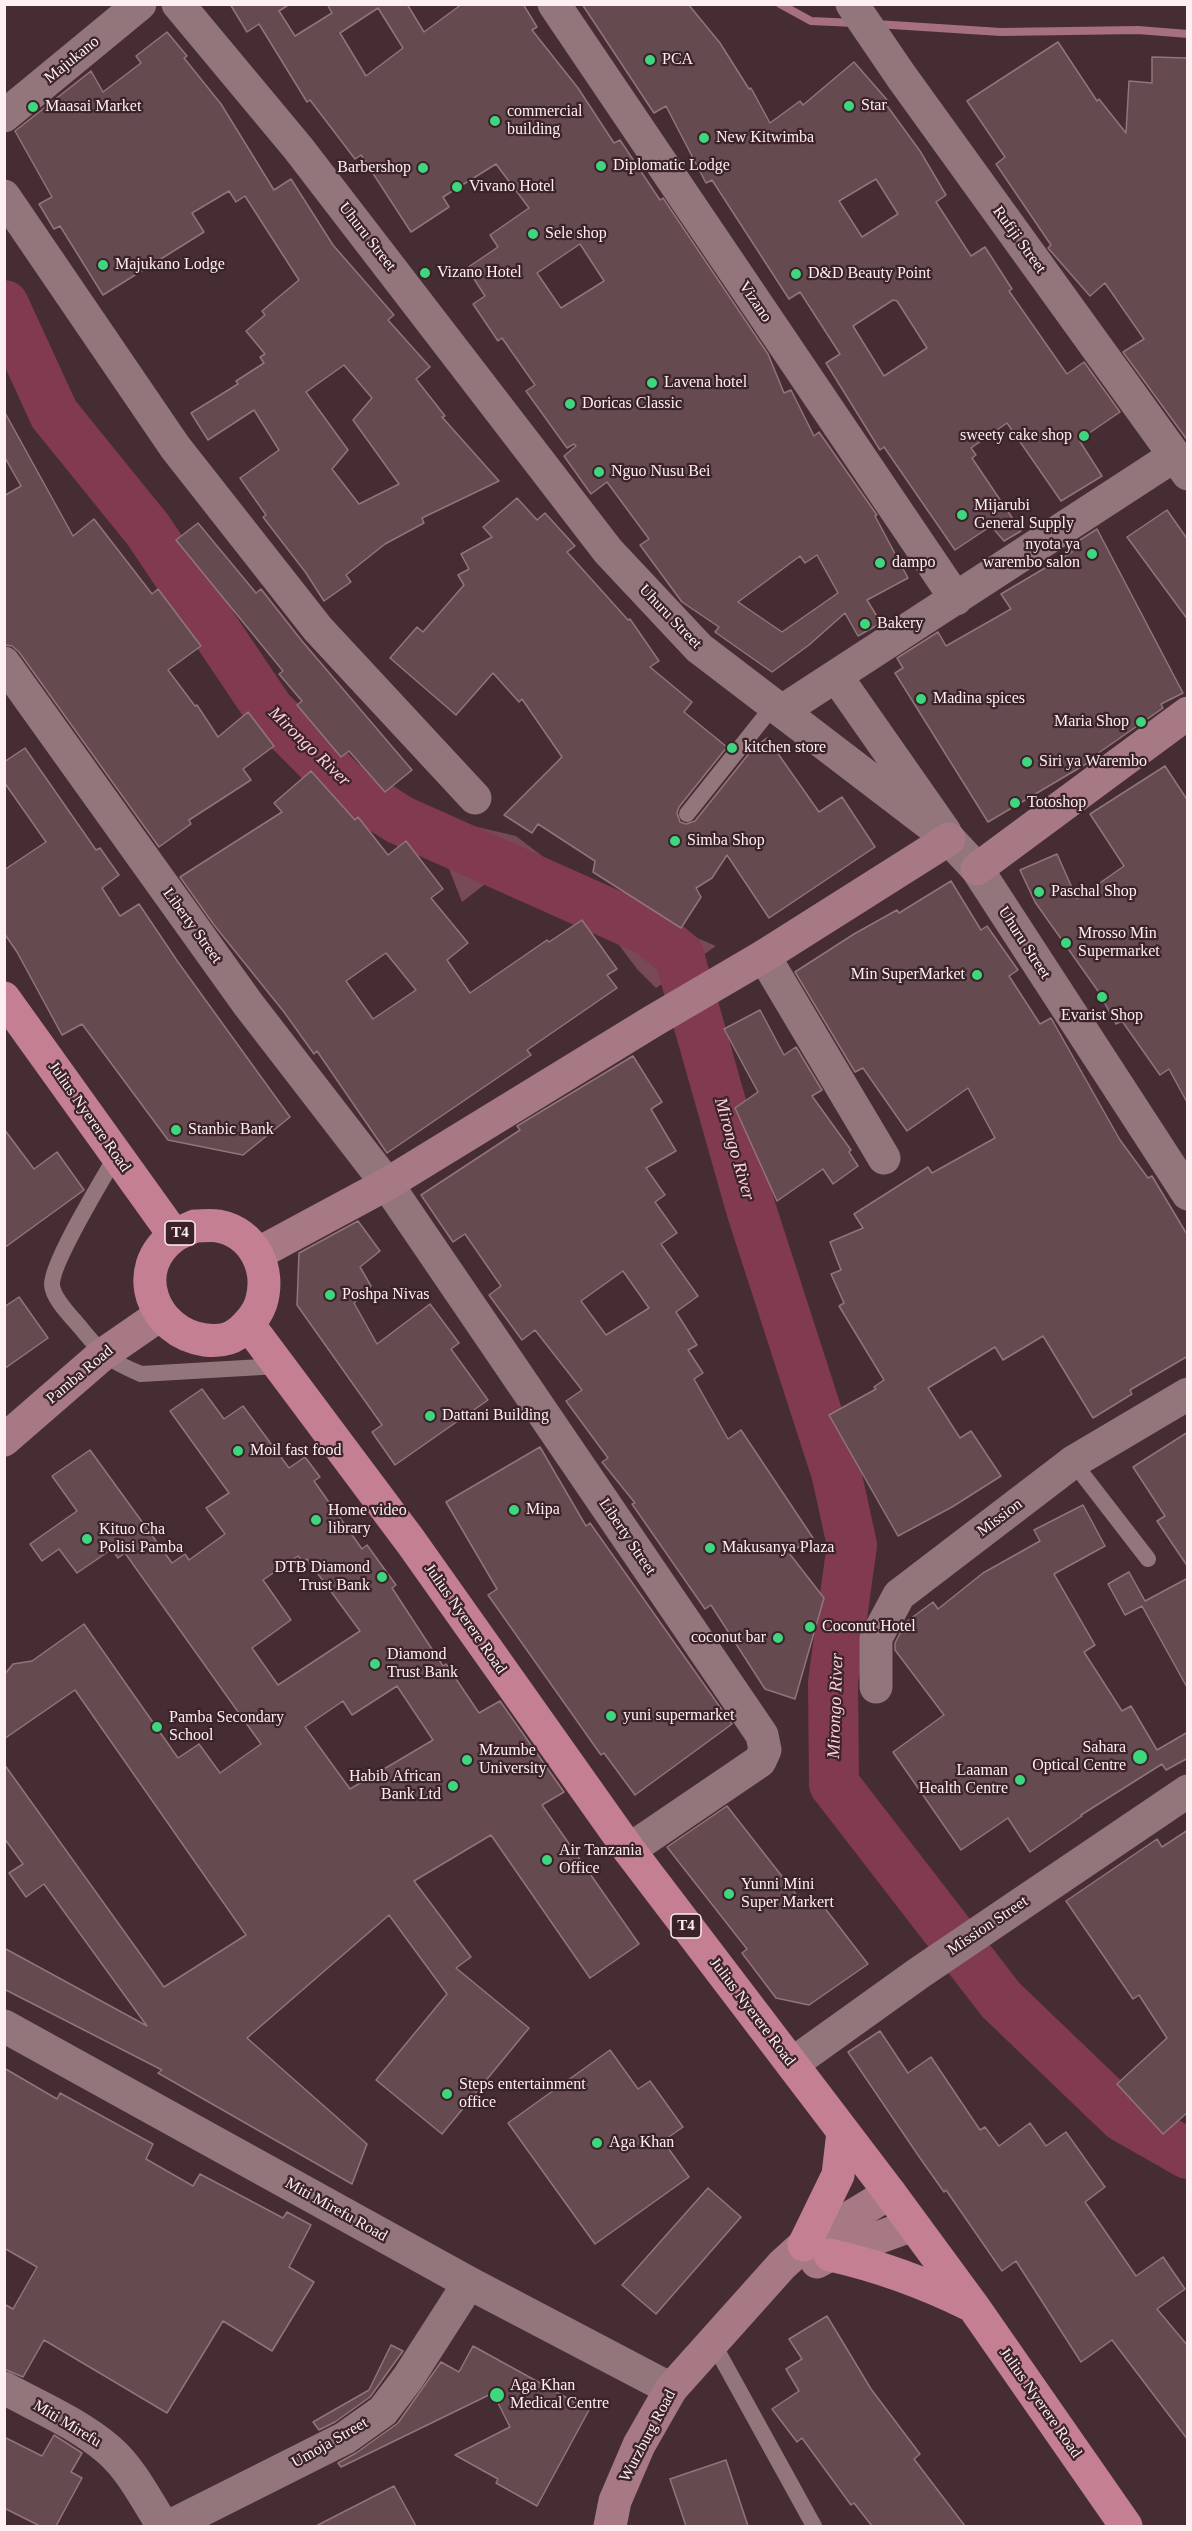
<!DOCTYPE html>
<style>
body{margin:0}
#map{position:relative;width:1192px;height:2531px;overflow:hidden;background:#462d33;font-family:"Times New Roman",serif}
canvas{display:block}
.frame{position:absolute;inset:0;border:6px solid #fdeff2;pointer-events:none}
</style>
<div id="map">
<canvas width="1192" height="2531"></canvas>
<div class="frame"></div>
</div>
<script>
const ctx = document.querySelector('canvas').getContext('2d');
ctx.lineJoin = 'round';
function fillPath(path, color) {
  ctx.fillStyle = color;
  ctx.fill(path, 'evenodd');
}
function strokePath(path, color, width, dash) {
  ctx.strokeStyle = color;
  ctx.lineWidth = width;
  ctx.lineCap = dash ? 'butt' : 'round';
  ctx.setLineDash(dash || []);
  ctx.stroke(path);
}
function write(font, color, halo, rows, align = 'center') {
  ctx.font = font + ' "Times New Roman",serif';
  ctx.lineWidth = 4.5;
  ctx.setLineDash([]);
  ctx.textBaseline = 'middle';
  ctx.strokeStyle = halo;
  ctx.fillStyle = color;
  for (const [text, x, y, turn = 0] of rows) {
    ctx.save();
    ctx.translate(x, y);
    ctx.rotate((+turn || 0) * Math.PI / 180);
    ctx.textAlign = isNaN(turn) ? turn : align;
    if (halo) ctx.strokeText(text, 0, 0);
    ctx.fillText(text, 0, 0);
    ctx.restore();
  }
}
const green = new Path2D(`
 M 409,800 L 421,814 L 516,836 L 571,878 L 657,921 L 716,946 L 656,988 L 637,969 L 601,921 L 549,906 L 493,878 L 462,902 L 442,851 L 400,830 L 386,838 L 377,814 Z`);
const stream = new Path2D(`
 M 780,4 L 811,21 L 855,23
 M 876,24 L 1001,32 L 1138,30 L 1188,34`);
const river = new Path2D(`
 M 4,305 L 54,414 L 148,530 L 269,710 L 343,784 L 400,820 L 649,931 L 679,955 L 751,1209 L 836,1472 L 852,1545 L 833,1682 L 834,1784 L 1001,2000 L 1123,2117 L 1188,2154`);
const building = new Path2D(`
 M 230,4 L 290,4 L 279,11 L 295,36 L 332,13 L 327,4 L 407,4 L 424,32 L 462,4 L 523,4 L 537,27 L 532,30 L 578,88 L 614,143 L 620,140 L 660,200 L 663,198 L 768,354 L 784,393 L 791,390 L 814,436 L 819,432 L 877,515 L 875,516 L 908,578 L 867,600 L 881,623 L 858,636 L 845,613 L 809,645 L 772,672 L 715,632 L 719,627 L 682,602 L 640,545 L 649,539 L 607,482 L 591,494 L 564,456 L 576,446 L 574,444 L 567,448 L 526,391 L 535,385 L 502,338 L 498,341 L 473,304 L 485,296 L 467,268 L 498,247 L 490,235 L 529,208 L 496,164 L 443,197 L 449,207 L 411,232 L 361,155 L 355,159 L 310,100 L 307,102 L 259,24 L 247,32 ZM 378,8 L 403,48 L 366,76 L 340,33 ZM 580,244 L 604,281 L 561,308 L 537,273 ZM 817,555 L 838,593 L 782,632 L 738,602 L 800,556 L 805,563 Z
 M 582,4 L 688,4 L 720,43 L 749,89 L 751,88 L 770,123 L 800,101 L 803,105 L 854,62 L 888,101 L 885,103 L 920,151 L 946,195 L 936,202 L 971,256 L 985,247 L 1012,289 L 1009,291 L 1067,374 L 1084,362 L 1120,412 L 1079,440 L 1102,476 L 1061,501 L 1007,423 L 971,448 L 976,455 L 972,458 L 1021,531 L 1004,541 L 991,526 L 955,550 L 884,447 L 880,450 L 826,363 L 840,354 L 800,292 L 789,299 L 712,180 L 706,183 L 666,106 L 654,113 ZM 876,179 L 898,214 L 862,237 L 839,201 ZM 893,300 L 897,301 L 927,348 L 884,376 L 853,326 Z
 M 167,32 L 187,56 L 184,58 L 221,104 L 274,190 L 291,179 L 333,245 L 394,315 L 388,320 L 430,367 L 416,379 L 445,416 L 442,417 L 499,481 L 422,518 L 424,523 L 385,544 L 346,575 L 351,582 L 324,601 L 306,573 L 263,517 L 266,515 L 240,478 L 279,450 L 254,410 L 208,440 L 191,413 L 238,384 L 236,381 L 264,363 L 260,357 L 265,354 L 246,331 L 265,315 L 262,311 L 299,280 L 245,196 L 236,202 L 229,191 L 192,213 L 204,232 L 103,295 L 60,226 L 54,229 L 39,204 L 52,197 L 15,131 L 91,71 L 103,92 L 141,63 L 136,56 ZM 344,365 L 372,398 L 353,420 L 399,484 L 359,504 L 332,469 L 348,450 L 306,392 Z
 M 1058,42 L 1097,101 L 1099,99 L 1126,133 L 1129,81 L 1152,83 L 1152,57 L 1188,58 L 1188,441 L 1123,352 L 1144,339 L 1105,283 L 1090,296 L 1048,248 L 1051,245 L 996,164 L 1005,157 L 967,101 Z
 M 4,411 L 73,536 L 94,519 L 152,594 L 158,589 L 201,646 L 168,670 L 195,706 L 197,705 L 218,737 L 248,712 L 274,746 L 243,769 L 251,780 L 189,820 L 191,824 L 159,847 L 19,652 L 12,646 L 4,645 L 4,496 L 21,486 L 4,456 Z
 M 517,498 L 537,520 L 545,513 L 575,546 L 567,552 L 628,620 L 630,619 L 659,661 L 650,667 L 692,702 L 684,712 L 727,747 L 679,807 L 677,813 L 680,822 L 686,824 L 695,821 L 755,746 L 767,738 L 819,812 L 842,797 L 875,847 L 769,918 L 727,855 L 712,878 L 696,888 L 701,897 L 681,928 L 593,872 L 595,861 L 538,824 L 532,833 L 504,815 L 562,757 L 522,699 L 519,702 L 493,673 L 456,715 L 390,658 L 417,627 L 423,632 L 464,585 L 458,575 L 469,569 L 461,554 L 492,537 L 483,527 Z
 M 1167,510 L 1188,540 L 1188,620 L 1127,537 Z
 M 198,523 L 256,593 L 261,589 L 302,641 L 412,770 L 385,792 L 349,751 L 341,757 L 297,705 L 302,701 L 279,674 L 283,671 L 176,540 Z
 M 1097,529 L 1183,693 L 1161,704 L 1163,708 L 1097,754 L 1098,756 L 1091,761 L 988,822 L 895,673 L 903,668 L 897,658 L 938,632 L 946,646 L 1011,609 L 1001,594 L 1072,552 L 1069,547 Z
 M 25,748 L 96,850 L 100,848 L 119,875 L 102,888 L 120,916 L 139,904 L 178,962 L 290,1117 L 243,1155 L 168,1140 L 82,1024 L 62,1035 L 17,952 L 4,933 L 4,870 L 46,842 L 4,782 L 4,762 Z
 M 1165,766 L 1188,801 L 1188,1104 L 1169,1069 L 1160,1075 L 1122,1021 L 1116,1024 L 1098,991 L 1035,902 L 1020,870 L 1057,854 L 1077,899 L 1124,866 L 1090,814 Z
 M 311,771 L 355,820 L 358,817 L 388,855 L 406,841 L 443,889 L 431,898 L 468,943 L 447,960 L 470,993 L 547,940 L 549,942 L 582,920 L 617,969 L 607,975 L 617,988 L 527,1050 L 531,1055 L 387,1153 L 317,1051 L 314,1054 L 284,1012 L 214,925 L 180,877 L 282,812 L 274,803 ZM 386,953 L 416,990 L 373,1019 L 346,981 Z
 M 951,881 L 981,930 L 987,926 L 1018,970 L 1009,976 L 1040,1024 L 1051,1018 L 1120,1140 L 1148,1178 L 1152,1176 L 1188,1236 L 1188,1356 L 1130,1390 L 1132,1394 L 1093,1418 L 1043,1336 L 1003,1360 L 995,1347 L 928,1388 L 960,1438 L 971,1431 L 1001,1476 L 952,1507 L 898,1536 L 829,1415 L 876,1389 L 874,1387 L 884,1380 L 839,1306 L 844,1303 L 831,1274 L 841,1270 L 830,1242 L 863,1228 L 854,1214 L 928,1167 L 932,1173 L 995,1138 L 968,1088 L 907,1131 L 863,1068 L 855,1072 L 795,972 L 854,934 L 897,910 L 899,913 Z
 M 760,1010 L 784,1055 L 796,1047 L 822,1090 L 812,1096 L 851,1150 L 849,1152 L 858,1166 L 833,1184 L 823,1169 L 777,1201 L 735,1108 L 758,1092 L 724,1029 Z
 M 633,1056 L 662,1102 L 651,1109 L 676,1151 L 646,1168 L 665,1195 L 655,1202 L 677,1233 L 661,1244 L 698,1296 L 676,1312 L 697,1345 L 688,1350 L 703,1373 L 694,1379 L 728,1439 L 741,1430 L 813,1538 L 789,1553 L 824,1598 L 795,1699 L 765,1689 L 711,1605 L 705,1609 L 632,1504 L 635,1503 L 602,1462 L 608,1458 L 566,1401 L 582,1390 L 535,1330 L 522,1340 L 489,1295 L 501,1286 L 465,1234 L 453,1242 L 421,1195 L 520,1130 L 517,1126 ZM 623,1271 L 649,1308 L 606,1335 L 581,1301 Z
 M 4,1129 L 34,1169 L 57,1152 L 84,1190 L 4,1248 Z
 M 358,1221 L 380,1251 L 360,1267 L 371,1286 L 354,1303 L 377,1344 L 430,1304 L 459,1343 L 451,1349 L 488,1400 L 395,1465 L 372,1432 L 382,1425 L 297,1305 L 299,1253 Z
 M 19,1297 L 48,1338 L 4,1369 L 4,1307 Z
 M 202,1389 L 224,1419 L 243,1406 L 289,1468 L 305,1457 L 320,1477 L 314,1481 L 362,1549 L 367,1545 L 396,1585 L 392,1588 L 443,1666 L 446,1664 L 479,1713 L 500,1701 L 564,1792 L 542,1805 L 639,1944 L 590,1978 L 491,1835 L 414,1881 L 471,1957 L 456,1968 L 529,2028 L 442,2134 L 376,2080 L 447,1994 L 389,1915 L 247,2038 L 367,2144 L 352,2184 L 158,2073 L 162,2070 L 4,1989 L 4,1948 L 147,2026 L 44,1884 L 26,1897 L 9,1873 L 23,1864 L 4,1838 L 4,1764 L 164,1987 L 246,1935 L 75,1690 L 4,1739 L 4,1675 L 13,1664 L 32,1661 L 84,1624 L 178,1758 L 199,1744 L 220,1773 L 261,1744 L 125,1553 L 118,1558 L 112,1549 L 77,1573 L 59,1549 L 42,1561 L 30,1544 L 77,1511 L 52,1476 L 90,1450 L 172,1563 L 185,1554 L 189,1560 L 225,1534 L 206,1508 L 229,1493 L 170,1411 ZM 298,1556 L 303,1562 L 307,1559 L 360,1631 L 278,1685 L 252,1648 L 291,1620 L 263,1580 ZM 397,1686 L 433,1740 L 350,1789 L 305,1727 L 343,1701 L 352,1715 Z
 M 1188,1432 L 1188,1567 L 1157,1521 L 1165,1516 L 1133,1467 Z
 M 540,1447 L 586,1526 L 590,1523 L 732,1724 L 635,1795 L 604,1753 L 601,1755 L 488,1595 L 497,1589 L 446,1502 Z
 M 1083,1505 L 1105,1546 L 1054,1574 L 1095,1645 L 1084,1652 L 1122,1711 L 1131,1706 L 1157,1750 L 1188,1732 L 1188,1758 L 1166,1770 L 1162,1764 L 1081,1815 L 1082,1816 L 1030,1852 L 1008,1818 L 961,1850 L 893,1752 L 944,1715 L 895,1650 L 895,1643 L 906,1622 L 933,1602 L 938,1609 L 983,1573 L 1040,1541 L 1034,1530 Z
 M 1129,1572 L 1145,1601 L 1188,1578 L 1188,1689 L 1142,1606 L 1125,1615 L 1108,1584 Z
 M 727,1806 L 806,1907 L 817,1898 L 868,1964 L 809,2005 L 776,1998 L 742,1953 L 747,1949 L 667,1847 Z
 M 1188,1830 L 1188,2112 L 1163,2134 L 1117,2084 L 1167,2038 L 1139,1995 L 1133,1999 L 1066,1901 L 1157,1839 L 1162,1847 Z
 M 880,2031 L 908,2073 L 931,2057 L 980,2130 L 985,2127 L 999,2146 L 1030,2123 L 1046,2146 L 1066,2132 L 1105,2187 L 1085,2202 L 1136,2276 L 1163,2257 L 1185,2289 L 1157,2309 L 1188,2346 L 1188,2440 L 1112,2340 L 1081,2362 L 1016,2261 L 1002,2271 L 946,2190 L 944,2192 L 920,2158 L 848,2052 Z
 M 610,2050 L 638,2089 L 650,2081 L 683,2127 L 663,2141 L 689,2177 L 595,2244 L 508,2123 Z
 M 4,2068 L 57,2099 L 60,2093 L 153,2144 L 146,2159 L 193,2186 L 200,2174 L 283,2218 L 287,2212 L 311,2225 L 289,2267 L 314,2282 L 272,2351 L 223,2321 L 167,2413 L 44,2340 L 23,2377 L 4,2369 L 4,2304 L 13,2309 L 37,2267 L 4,2248 Z
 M 708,2188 L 741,2217 L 656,2314 L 622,2285 Z
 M 827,2316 L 871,2389 L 920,2454 L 914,2459 L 965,2526 L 872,2526 L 854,2503 L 851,2505 L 802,2438 L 797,2442 L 772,2409 L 799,2391 L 786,2369 L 802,2359 L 789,2339 Z
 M 391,2345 L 403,2351 L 370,2397 L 335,2422 L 319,2430 L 313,2422 L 369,2390 Z
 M 473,2346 L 589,2410 L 537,2506 L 496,2483 L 498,2479 L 455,2455 L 510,2427 L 493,2393 L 341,2467 L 338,2463 L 356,2453 L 398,2423 L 441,2362 L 459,2372 Z
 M 54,2435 L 82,2453 L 71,2472 L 82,2478 L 56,2526 L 40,2526 L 4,2508 L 4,2437 L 42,2456 Z
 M 726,2460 L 748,2526 L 686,2526 L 670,2479 Z
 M 394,2486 L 416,2526 L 316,2526 Z`);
const service = new Path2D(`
 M 687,814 L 774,705
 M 116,1156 C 103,1179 51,1263 52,1285 C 53,1299 71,1316 80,1327 C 102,1354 107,1360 141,1374 L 279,1366
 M 1073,1462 L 1148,1559
 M 712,2341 L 814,2526`);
const minor = new Path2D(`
 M 554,4 L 956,599
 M 4,116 L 140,4
 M 4,196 L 175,447 L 318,629 L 475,798
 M 4,663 L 248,1004 L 387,1184 L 762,1735 L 765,1750 L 760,1761 L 629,1850
 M 836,676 L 945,832
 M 782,711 L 1174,456
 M 764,956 L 884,1158
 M 876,1687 L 876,1638 L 899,1595 L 1073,1462 L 1188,1394
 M 792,2064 L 919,1973 L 1188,1791
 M 4,2388 C 39,2407 79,2424 109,2450 C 132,2470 147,2501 163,2526
 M 170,2526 L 345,2438 L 383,2411 L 408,2378 L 469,2283`);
const tertiary = new Path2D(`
 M 178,4 L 298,148 L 608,551 L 699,648 L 949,839 L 977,869 L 1188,1194
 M 852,4 L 901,76 L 1188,474
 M 4,2026 L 469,2283 L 671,2389`);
const secondary = new Path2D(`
 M 977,869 L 1188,713
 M 257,1254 L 387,1184 L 653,1021 L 764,956 L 949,839
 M 4,1440 L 102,1355 L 160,1315
 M 817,2262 L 830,2255 L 913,2225
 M 610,2526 L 615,2501 L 639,2445 L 671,2389 L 782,2265 L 804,2245 L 890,2193`);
const trunk = new Path2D(`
 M 4,998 L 174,1235
 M 195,1226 C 202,1226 211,1225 218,1226 C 255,1233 271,1270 261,1303 C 258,1312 252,1320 246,1326 C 234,1339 222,1342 205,1340 C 153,1333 128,1269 174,1236 C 180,1232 188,1229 195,1226 Z
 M 248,1324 L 411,1542 L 629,1850 L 890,2193 L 973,2306 L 1126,2526
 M 804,2245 L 838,2175 L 843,2132
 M 830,2255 C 879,2266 923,2282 968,2304`);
const markers = [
 [650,60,6,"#3ed77d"],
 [849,106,6,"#3ed77d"],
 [33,107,6,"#3ed77d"],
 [495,121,6,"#3ed77d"],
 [704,138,6,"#3ed77d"],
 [601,166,6,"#3ed77d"],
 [423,168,6,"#3ed77d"],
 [457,187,6,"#3ed77d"],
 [533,234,6,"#3ed77d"],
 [103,265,6,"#3ed77d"],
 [425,273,6,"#3ed77d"],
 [796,274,6,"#3ed77d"],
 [652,383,6,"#3ed77d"],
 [570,404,6,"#3ed77d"],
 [1084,436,6,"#3ed77d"],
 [599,472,6,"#3ed77d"],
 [962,515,6,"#3ed77d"],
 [1092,554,6,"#3ed77d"],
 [880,563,6,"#3ed77d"],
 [865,624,6,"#3ed77d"],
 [921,699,6,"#3ed77d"],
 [1141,722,6,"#3ed77d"],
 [732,748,6,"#3ed77d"],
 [1027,762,6,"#3ed77d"],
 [1015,803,6,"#3ed77d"],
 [675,841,6,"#3ed77d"],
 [1039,892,6,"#3ed77d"],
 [1066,943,6,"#3ed77d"],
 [977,975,6,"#3ed77d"],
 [1102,997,6,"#3ed77d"],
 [176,1130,6,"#3ed77d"],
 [330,1295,6,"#3ed77d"],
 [430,1416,6,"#3ed77d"],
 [238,1451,6,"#3ed77d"],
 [514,1510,6,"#3ed77d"],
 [316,1520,6,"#3ed77d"],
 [87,1539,6,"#3ed77d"],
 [710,1548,6,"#3ed77d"],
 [382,1577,6,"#3ed77d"],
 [810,1627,6,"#3ed77d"],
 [778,1638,6,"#3ed77d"],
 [375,1664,6,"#3ed77d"],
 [611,1716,6,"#3ed77d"],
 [157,1727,6,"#3ed77d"],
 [1140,1757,8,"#3ed77d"],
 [467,1760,6,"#3ed77d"],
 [1020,1780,6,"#3ed77d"],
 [453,1786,6,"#3ed77d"],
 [547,1860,6,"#3ed77d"],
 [729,1894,6,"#3ed77d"],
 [447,2094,6,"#3ed77d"],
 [597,2143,6,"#3ed77d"],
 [497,2395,8,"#3ed77d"]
];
const shields = [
 [180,1233,30],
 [686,1926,30]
];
const shieldNames = [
 ["T4",180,1233],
 ["T4",686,1926]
];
const streetNames = [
 ["Majukano",72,60,-39],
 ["Uhuru Street",367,237,52],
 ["Rufiji Street",1019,240,54],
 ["Vizano",755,302,56],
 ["Uhuru Street",670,617,46],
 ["Liberty Street",192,926,54],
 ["Uhuru Street",1024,943,57],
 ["Julius Nyerere Road",89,1117,55],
 ["Pamba Road",80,1375,-40],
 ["Mission",1000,1518,-37],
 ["Liberty Street",627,1537,56],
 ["Julius Nyerere Road",465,1619,55],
 ["Mission Street",988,1926,-34],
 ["Julius Nyerere Road",752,2012,53],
 ["Miti Mirefu Road",336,2210,29],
 ["Julius Nyerere Road",1040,2403,55],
 ["Miti Mirefu",67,2424,31],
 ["Wurzburg Road",648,2436,-62],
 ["Umoja Street",330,2443,-30]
];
const poiNames = [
 ["PCA",662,60],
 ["Star",861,106],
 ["Maasai Market",45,107],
 ["commercial",507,112],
 ["building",507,130],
 ["New Kitwimba",716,138],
 ["Diplomatic Lodge",613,166],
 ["Barbershop",411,168,"right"],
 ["Vivano Hotel",469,187],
 ["Sele shop",545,234],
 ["Majukano Lodge",115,265],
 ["Vizano Hotel",437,273],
 ["D&D Beauty Point",808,274],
 ["Lavena hotel",664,383],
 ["Doricas Classic",582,404],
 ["sweety cake shop",1072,436,"right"],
 ["Nguo Nusu Bei",611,472],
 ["Mijarubi",974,506],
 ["General Supply",974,524],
 ["nyota ya",1080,545,"right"],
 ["warembo salon",1080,563,"right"],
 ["dampo",892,563],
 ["Bakery",877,624],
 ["Madina spices",933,699],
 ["Maria Shop",1129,722,"right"],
 ["kitchen store",744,748],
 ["Siri ya Warembo",1039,762],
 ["Totoshop",1027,803],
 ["Simba Shop",687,841],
 ["Paschal Shop",1051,892],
 ["Mrosso Min",1078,934],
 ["Supermarket",1078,952],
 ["Min SuperMarket",965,975,"right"],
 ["Evarist Shop",1102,1016,"center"],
 ["Stanbic Bank",188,1130],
 ["Poshpa Nivas",342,1295],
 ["Dattani Building",442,1416],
 ["Moil fast food",250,1451],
 ["Mipa",526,1510],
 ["Home video",328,1511],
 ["library",328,1529],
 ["Kituo Cha",99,1530],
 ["Polisi Pamba",99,1548],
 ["Makusanya Plaza",722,1548],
 ["DTB Diamond",370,1568,"right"],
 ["Trust Bank",370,1586,"right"],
 ["Coconut Hotel",822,1627],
 ["coconut bar",766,1638,"right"],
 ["Diamond",387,1655],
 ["Trust Bank",387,1673],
 ["yuni supermarket",623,1716],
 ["Pamba Secondary",169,1718],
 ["School",169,1736],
 ["Sahara",1126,1748,"right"],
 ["Optical Centre",1126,1766,"right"],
 ["Mzumbe",479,1751],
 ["University",479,1769],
 ["Laaman",1008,1771,"right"],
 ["Health Centre",1008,1789,"right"],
 ["Habib African",441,1777,"right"],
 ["Bank Ltd",441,1795,"right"],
 ["Air Tanzania",559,1851],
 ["Office",559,1869],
 ["Yunni Mini",741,1885],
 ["Super Markert",741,1903],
 ["Steps entertainment",459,2085],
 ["office",459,2103],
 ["Aga Khan",609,2143],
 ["Aga Khan",510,2386],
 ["Medical Centre",510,2404]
];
const waterNames = [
 ["Mirongo River",309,747,44],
 ["Mirongo River",734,1149,74],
 ["Mirongo River",836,1706,-88]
];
fillPath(green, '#784a56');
strokePath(stream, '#a67081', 8);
strokePath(river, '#813a50', 50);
fillPath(building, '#654a50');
strokePath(building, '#92757b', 1.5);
strokePath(service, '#93757c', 16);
strokePath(minor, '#93757c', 33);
strokePath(tertiary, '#93757c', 33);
strokePath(secondary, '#a67984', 33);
strokePath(trunk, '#c48092', 33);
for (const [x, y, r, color] of markers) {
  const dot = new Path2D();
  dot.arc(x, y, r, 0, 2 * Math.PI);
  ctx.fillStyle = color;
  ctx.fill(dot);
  strokePath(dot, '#3b2329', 2);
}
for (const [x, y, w] of shields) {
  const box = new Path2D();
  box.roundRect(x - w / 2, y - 12, w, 24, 4.5);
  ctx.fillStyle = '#3b2329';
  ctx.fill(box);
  strokePath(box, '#fdeff2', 1.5);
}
write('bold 15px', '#fdeff2', null, shieldNames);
write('16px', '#fdeff2', '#3b2329', streetNames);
write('16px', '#fdeff2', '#3b2329', poiNames, 'left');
write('italic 18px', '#fed1db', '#3b2329', waterNames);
</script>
